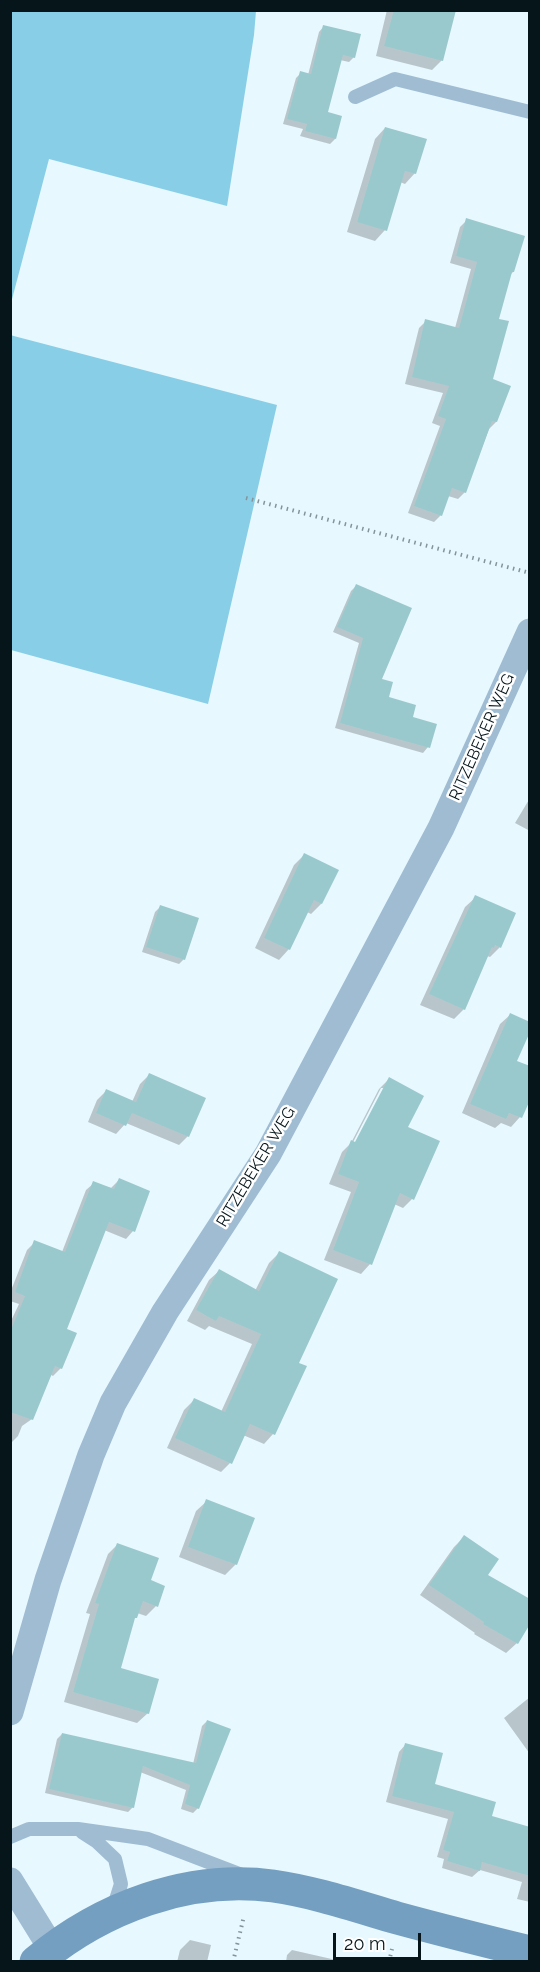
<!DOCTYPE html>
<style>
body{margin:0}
#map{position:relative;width:540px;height:1972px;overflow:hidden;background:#e7f8fe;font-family:Raleway,sans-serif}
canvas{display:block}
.frame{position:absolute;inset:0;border:12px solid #05151a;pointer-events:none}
.scale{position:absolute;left:333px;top:1933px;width:88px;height:27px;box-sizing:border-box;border:3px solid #05151a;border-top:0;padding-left:8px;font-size:18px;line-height:21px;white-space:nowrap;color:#05151a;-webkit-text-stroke:4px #fff;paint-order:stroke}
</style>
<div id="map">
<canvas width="540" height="1972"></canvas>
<div class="frame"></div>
<div class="scale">20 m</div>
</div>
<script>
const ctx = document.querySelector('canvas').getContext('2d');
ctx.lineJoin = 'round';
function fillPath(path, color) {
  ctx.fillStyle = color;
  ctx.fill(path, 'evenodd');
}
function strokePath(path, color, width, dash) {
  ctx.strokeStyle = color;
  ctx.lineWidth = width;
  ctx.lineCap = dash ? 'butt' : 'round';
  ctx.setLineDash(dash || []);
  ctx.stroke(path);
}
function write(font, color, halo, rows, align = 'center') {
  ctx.font = font + ' Raleway,sans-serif';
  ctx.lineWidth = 5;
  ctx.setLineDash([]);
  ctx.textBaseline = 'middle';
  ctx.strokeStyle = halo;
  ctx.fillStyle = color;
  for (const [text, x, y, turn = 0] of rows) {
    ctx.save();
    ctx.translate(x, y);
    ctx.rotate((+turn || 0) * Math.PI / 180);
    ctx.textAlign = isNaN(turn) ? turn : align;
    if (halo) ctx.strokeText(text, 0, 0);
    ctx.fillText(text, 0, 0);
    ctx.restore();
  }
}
const green = new Path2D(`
 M 11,10 L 256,11 L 254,35 L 227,206 L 49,159 L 11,303 Z
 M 10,335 L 277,405 L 208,704 L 11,650 Z`);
const shadow = new Path2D(`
 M 387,10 L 454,10 L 442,60 L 432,70 L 376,56 Z
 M 324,26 L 354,57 L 349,62 L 340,60 L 326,113 L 340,117 L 335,139 L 330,144 L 300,136 L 303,129 L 283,124 L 296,78 L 301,73 L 308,75 L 319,32 Z
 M 385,128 L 415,173 L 405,184 L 400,182 L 385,230 L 375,241 L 347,232 L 375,139 Z
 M 467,220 L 513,272 L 509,276 L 497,320 L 491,380 L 496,422 L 489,429 L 465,492 L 458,499 L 448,496 L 441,515 L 434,522 L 408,513 L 440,426 L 432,423 L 443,393 L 405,384 L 419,328 L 426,321 L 455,328 L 471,269 L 450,263 L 460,227 Z
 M 356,586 L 380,680 L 387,698 L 411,718 L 428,747 L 423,753 L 335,728 L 359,643 L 333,632 L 351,591 Z
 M 530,798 L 530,831 L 515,823 Z
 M 304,855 L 337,871 L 321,904 L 311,914 L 307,912 L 289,949 L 279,960 L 255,948 L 294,865 Z
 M 476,897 L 500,947 L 490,957 L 487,956 L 464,1009 L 454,1019 L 420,1005 L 465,907 Z
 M 160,907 L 184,959 L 179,964 L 142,952 L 155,912 Z
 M 510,1015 L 520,1117 L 511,1127 L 501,1123 L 495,1128 L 462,1113 L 500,1024 Z
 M 149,1075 L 188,1136 L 179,1145 L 126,1123 L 116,1134 L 88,1122 L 97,1100 L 106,1091 L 132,1102 L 140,1084 Z
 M 389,1079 L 406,1127 L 412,1199 L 403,1208 L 394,1204 L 370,1264 L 361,1274 L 324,1260 L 351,1192 L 329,1184 L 342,1152 L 351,1143 L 379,1089 ZM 381,1088 L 385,1088 L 353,1149 L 350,1148 Z
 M 119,1180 L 133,1231 L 126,1239 L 104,1230 L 66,1330 L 75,1334 L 61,1368 L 53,1376 L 51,1375 L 32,1419 L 22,1426 L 18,1436 L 10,1444 L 10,1323 L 19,1304 L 10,1301 L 10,1293 L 27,1250 L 35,1242 L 62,1252 L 86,1190 L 94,1183 L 111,1188 Z
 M 279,1253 L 297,1364 L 305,1367 L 273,1434 L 264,1444 L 243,1435 L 230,1463 L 221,1472 L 167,1448 L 184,1410 L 194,1400 L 221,1412 L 252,1344 L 209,1326 L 205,1330 L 187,1321 L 209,1280 L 219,1271 L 255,1291 L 269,1263 Z
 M 207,1501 L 236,1564 L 225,1575 L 179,1557 L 196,1511 Z
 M 464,1537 L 486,1575 L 517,1643 L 506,1653 L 474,1634 L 475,1633 L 420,1595 L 454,1547 Z
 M 118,1544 L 149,1581 L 156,1606 L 146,1616 L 137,1613 L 133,1620 L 119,1669 L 148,1713 L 137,1723 L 64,1702 L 90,1614 L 86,1613 L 108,1554 Z
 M 530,1697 L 530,1754 L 504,1718 Z
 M 207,1721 L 198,1808 L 193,1813 L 181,1809 L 186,1790 L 140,1772 L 133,1807 L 128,1812 L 45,1793 L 57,1739 L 62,1734 L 193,1764 L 202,1726 Z
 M 405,1745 L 434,1785 L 490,1817 L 530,1831 L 530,1902 L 517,1899 L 522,1882 L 480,1870 L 472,1877 L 442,1868 L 444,1859 L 437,1857 L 448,1819 L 386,1802 L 399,1752 Z
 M 190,1940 L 211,1945 L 207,1962 L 177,1962 L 180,1950 Z
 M 292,1950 L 345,1962 L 286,1962 L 287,1955 Z`);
const building = new Path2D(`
 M 394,10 L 456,10 L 443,61 L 384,46 Z
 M 323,25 L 361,34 L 355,58 L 343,55 L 328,112 L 342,116 L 336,139 L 305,131 L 307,124 L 287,119 L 300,71 L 311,74 Z
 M 385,127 L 427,139 L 416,174 L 405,171 L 387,231 L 357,222 Z
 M 466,218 L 525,236 L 514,272 L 512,272 L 499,319 L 509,321 L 493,379 L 511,386 L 497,422 L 492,421 L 466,493 L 452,488 L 442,516 L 414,506 L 446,419 L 438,416 L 449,386 L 412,377 L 425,319 L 459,328 L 477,262 L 456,256 Z
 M 356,584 L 412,608 L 382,679 L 393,682 L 389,697 L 416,705 L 413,717 L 437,724 L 430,748 L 340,723 L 363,638 L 337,627 Z
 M 304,853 L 339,870 L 322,904 L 314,900 L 290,950 L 264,938 Z
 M 475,895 L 516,913 L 501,948 L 495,945 L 494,948 L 492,947 L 465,1010 L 429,994 Z
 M 160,905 L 199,918 L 185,960 L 146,947 Z
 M 510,1013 L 530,1022 L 530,1032 L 517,1061 L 530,1066 L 530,1100 L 522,1118 L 509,1113 L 506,1119 L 470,1104 Z
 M 149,1073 L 206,1098 L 189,1137 L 132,1113 L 126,1126 L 96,1113 L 106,1089 L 136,1102 Z
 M 389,1077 L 424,1096 L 408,1127 L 440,1141 L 414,1200 L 400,1193 L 372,1265 L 333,1250 L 359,1182 L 338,1174 L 351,1140 L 355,1142 Z
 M 119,1178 L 150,1191 L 135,1232 L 109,1222 L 67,1329 L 77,1333 L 62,1369 L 55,1366 L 33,1420 L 10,1412 L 10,1332 L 25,1296 L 15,1292 L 34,1240 L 65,1252 L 93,1181 L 114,1189 Z
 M 279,1251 L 338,1279 L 299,1363 L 307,1366 L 275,1435 L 250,1424 L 232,1464 L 175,1438 L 194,1398 L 225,1412 L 261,1334 L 219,1316 L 216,1321 L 196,1310 L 219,1269 L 259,1291 Z
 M 206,1499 L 255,1518 L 237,1565 L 188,1547 Z
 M 464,1535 L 499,1559 L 488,1575 L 530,1599 L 530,1624 L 518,1644 L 483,1624 L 484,1622 L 429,1585 Z
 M 117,1543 L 159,1558 L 151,1580 L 165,1586 L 158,1607 L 143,1601 L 137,1618 L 135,1618 L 121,1668 L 159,1679 L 149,1714 L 73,1692 L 99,1604 L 95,1603 Z
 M 207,1720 L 231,1729 L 199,1809 L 185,1804 L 190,1785 L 143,1766 L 134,1808 L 49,1789 L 62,1733 L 196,1763 Z
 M 405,1743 L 443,1753 L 435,1784 L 496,1802 L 492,1816 L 530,1827 L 530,1876 L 482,1862 L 480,1871 L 447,1861 L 450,1852 L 443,1850 L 454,1812 L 392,1796 Z`);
const path = new Path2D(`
 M 246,498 L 530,573
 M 233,1962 L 244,1916
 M 389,1962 L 392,1949`);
const lane = new Path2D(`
 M 355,97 L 395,79 L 530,112
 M 82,1832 L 96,1841 L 115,1859 L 121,1884 L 113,1909
 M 10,1837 L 29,1829 L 78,1829 L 148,1839 L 242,1875`);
const street = new Path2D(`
 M 10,1712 L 48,1580 L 91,1455 L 113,1403 L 165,1312 L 268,1154 L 441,828 L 530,632
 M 10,1881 L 52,1949`);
const secondary = new Path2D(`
 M 36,1962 C 102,1907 188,1875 273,1886 C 315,1892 356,1906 397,1918 C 441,1930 485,1941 530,1952`);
const streetNames = [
 ["RITZEBEKER WEG",482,737,-66],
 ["RITZEBEKER WEG",256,1167,-59]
];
fillPath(green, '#89cee7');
fillPath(shadow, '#0003');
fillPath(building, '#9ac9cd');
strokePath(path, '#84949a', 4, [1.5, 4.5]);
strokePath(lane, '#9fbcd3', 14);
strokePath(street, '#9fbcd3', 27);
strokePath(secondary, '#749fc1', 33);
write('16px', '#05151a', '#fff', streetNames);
</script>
